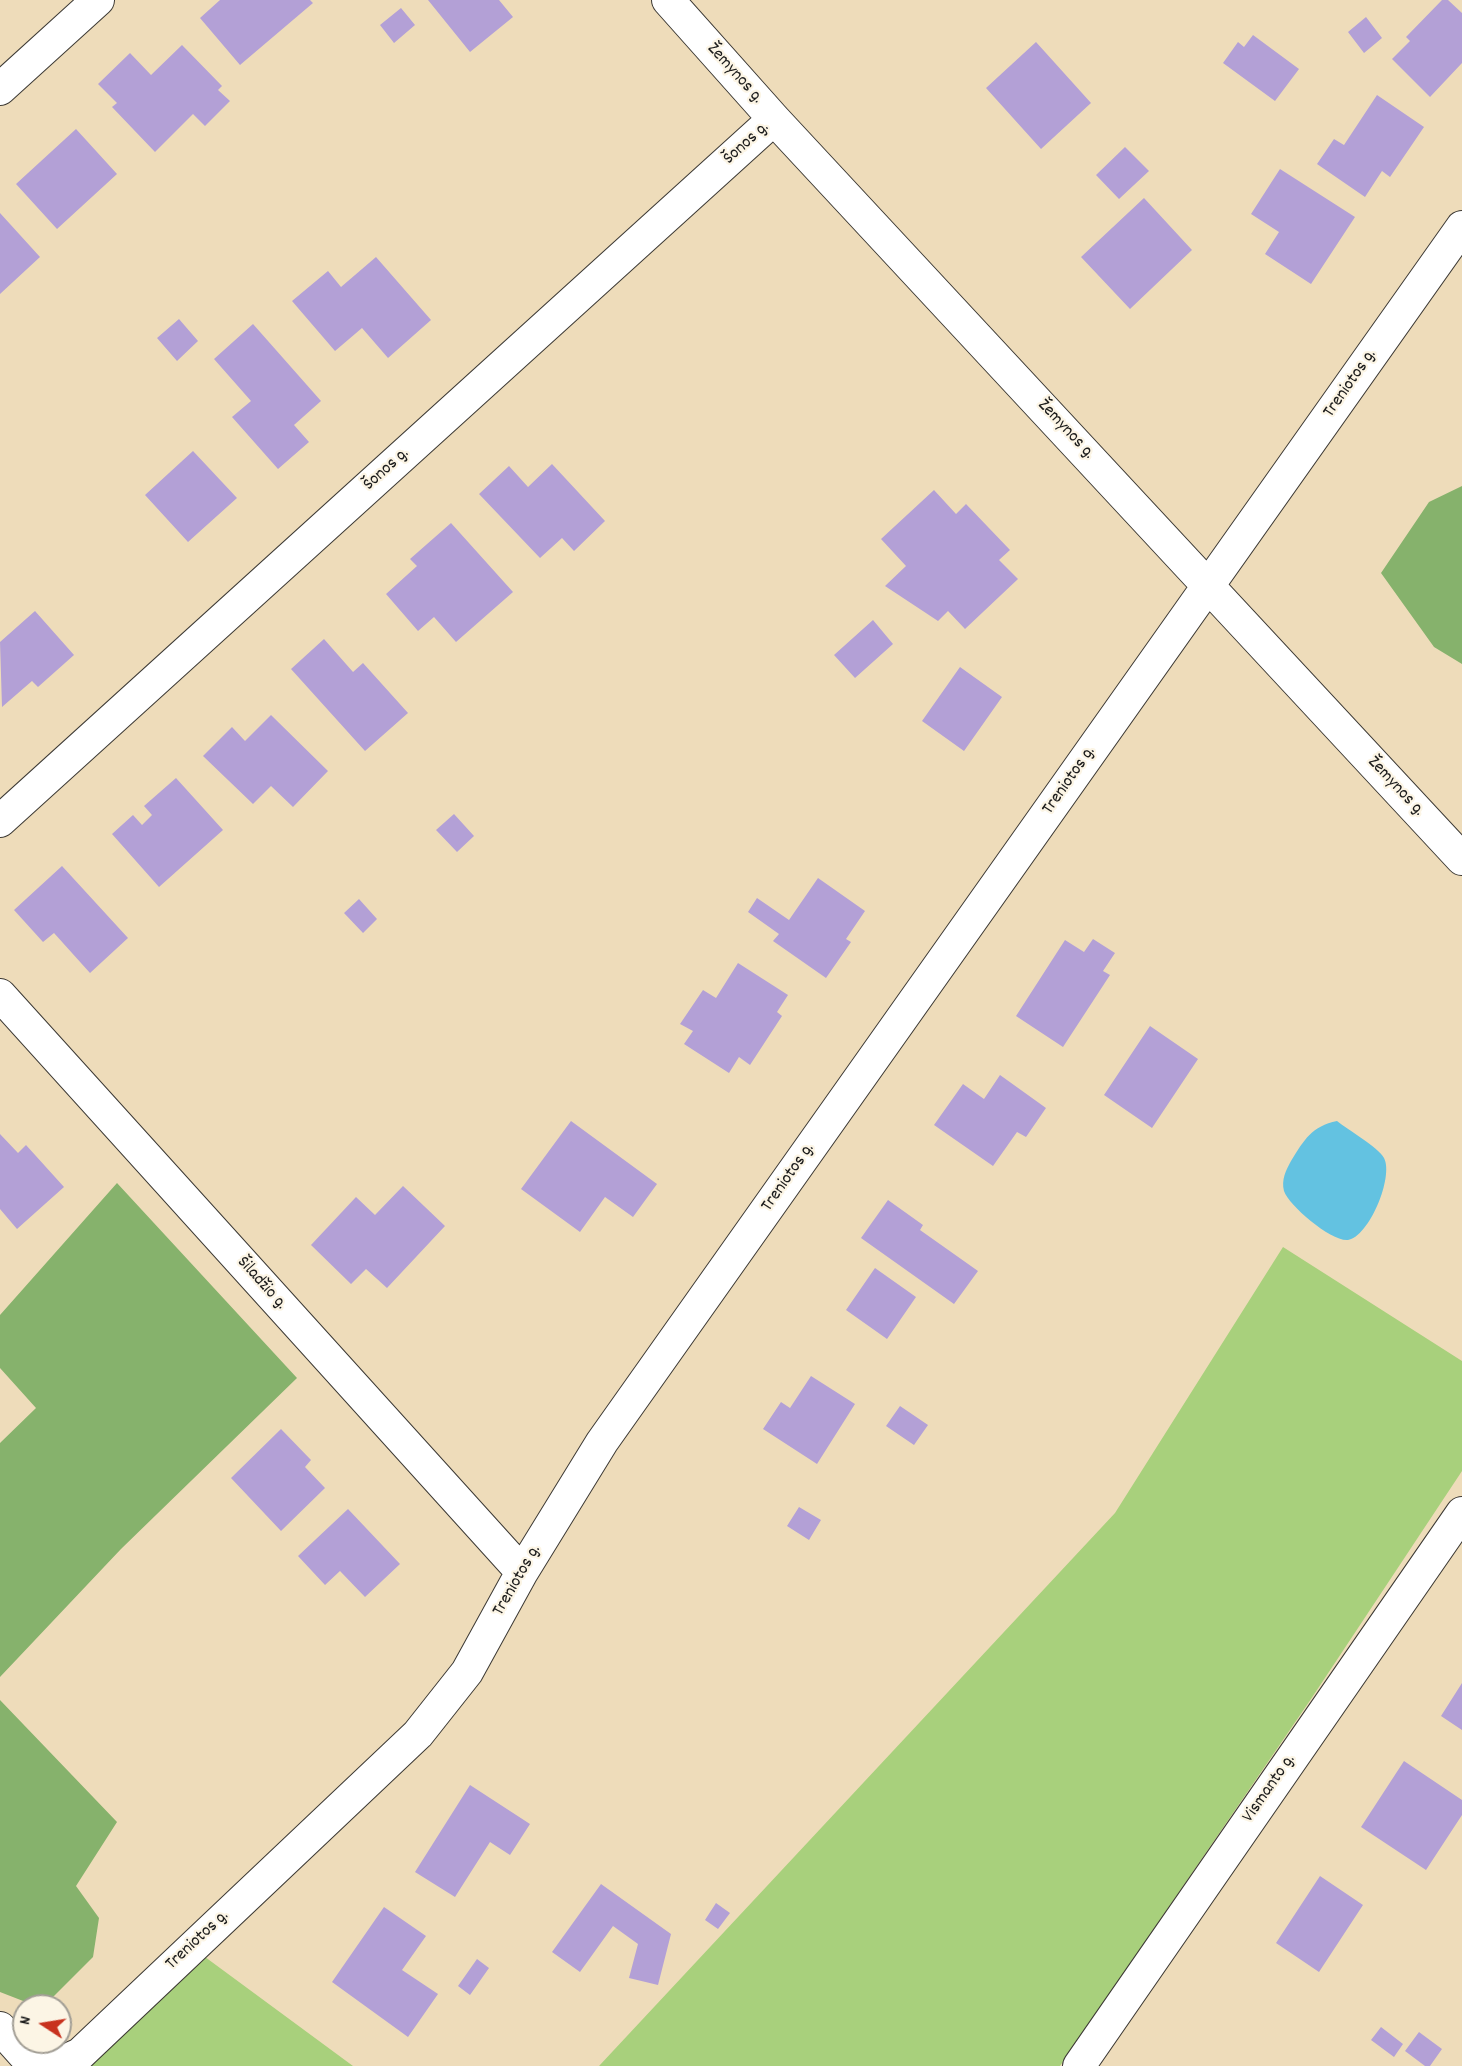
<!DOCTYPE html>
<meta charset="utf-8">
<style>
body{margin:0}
#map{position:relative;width:1462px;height:2066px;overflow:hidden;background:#eedcba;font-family:Dekko,sans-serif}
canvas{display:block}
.north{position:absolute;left:12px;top:1994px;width:60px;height:60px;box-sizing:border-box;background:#fcf5e5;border:2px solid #a29e95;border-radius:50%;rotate:282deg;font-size:16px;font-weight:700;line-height:24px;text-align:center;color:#1c1c1c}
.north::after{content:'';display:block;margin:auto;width:21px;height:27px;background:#c8321e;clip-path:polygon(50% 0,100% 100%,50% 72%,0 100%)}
</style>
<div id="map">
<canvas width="1462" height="2066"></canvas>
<div class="north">N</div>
</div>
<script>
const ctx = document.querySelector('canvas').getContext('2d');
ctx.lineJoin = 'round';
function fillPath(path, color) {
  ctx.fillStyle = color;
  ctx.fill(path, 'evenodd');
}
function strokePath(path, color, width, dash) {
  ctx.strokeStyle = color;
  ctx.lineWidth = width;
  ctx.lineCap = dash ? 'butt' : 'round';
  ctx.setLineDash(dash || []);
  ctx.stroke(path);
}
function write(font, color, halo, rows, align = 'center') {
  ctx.font = font + ' Dekko,sans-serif';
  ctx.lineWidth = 4.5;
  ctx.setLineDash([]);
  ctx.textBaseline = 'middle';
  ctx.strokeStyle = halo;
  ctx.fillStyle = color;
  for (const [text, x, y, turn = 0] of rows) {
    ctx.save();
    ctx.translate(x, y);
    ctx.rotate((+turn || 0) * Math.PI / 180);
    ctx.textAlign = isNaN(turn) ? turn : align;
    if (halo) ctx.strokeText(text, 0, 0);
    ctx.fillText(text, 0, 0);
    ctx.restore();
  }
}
const green = new Path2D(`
 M 1283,1247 L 1462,1361 L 1462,1471 L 1311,1699 L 1060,2066 L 599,2066 L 1115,1513 Z
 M 201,1954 L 353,2066 L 77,2066 Z`);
const forest = new Path2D(`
 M 1462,486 L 1462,664 L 1434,647 L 1381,573 L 1429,502 Z
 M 117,1183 L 297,1378 L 121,1549 L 0,1677 L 0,1443 L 36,1408 L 0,1368 L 0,1315 Z
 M 0,1700 L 117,1822 L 76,1886 L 99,1918 L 93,1957 L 44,2006 L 36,2006 L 0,1992 Z`);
const water = new Path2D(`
 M 1337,1121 C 1348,1130 1378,1147 1384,1158 C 1394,1177 1369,1237 1348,1240 C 1332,1242 1289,1206 1284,1191 C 1281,1180 1286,1170 1291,1161 C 1304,1140 1312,1126 1337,1121 Z`);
const building = new Path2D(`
 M 220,0 L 310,0 L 313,3 L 240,65 L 200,18 Z
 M 428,0 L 499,0 L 513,17 L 470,52 Z
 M 1442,0 L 1448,0 L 1462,13 L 1462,63 L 1430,97 L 1392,59 L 1410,41 L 1406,37 Z
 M 401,8 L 415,25 L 394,43 L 380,25 Z
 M 1366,17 L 1382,38 L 1364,53 L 1348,32 Z
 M 1253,35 L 1299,69 L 1275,101 L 1223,63 L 1238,42 L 1244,47 Z
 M 1036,42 L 1091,103 L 1041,149 L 986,88 Z
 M 182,45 L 222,86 L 218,90 L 230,101 L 205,126 L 193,114 L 155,152 L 112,107 L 117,103 L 98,84 L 130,53 L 151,75 Z
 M 1377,95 L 1424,127 L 1390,177 L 1382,171 L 1365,197 L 1317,164 L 1334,139 L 1344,145 Z
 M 76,129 L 117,174 L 57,229 L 16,184 Z
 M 1125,147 L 1149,171 L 1119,199 L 1096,175 Z
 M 1280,169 L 1355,217 L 1311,284 L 1265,254 L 1279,232 L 1251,214 Z
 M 1144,198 L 1192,250 L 1130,309 L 1081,257 Z
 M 0,213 L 40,257 L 0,294 Z
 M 376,257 L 431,320 L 388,358 L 362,328 L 335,351 L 292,301 L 328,271 L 341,287 Z
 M 179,319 L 198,341 L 177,361 L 157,338 Z
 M 253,324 L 321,401 L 294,425 L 309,442 L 278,469 L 232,417 L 251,401 L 214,359 Z
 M 193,451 L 237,498 L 188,542 L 145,495 Z
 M 552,464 L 605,521 L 574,551 L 562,538 L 540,558 L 479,494 L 509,466 L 528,487 Z
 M 934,490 L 956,514 L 966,504 L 1010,550 L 999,560 L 1018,579 L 965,629 L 948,611 L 938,621 L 885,586 L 906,566 L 881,539 Z
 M 451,523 L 513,592 L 456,642 L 434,617 L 418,631 L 386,594 L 417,566 L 410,559 Z
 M 35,611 L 74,655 L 38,687 L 32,681 L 2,707 L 0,642 Z
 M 873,620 L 893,644 L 855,678 L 834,655 Z
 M 324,639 L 353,672 L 363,663 L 408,713 L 365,751 L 291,669 Z
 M 960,667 L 1002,697 L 964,751 L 922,721 Z
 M 271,715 L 328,771 L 293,807 L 271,786 L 253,804 L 203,756 L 232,727 L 245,741 Z
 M 176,778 L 223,830 L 159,887 L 112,834 L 133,815 L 142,825 L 152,815 L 144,806 Z
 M 454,814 L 474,836 L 457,852 L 436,830 Z
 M 62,866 L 128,938 L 90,973 L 54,933 L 43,942 L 14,910 Z
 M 818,878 L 865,911 L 846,939 L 851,942 L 826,978 L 773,941 L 779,934 L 748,912 L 757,898 L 789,920 Z
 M 359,899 L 377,919 L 363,933 L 344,913 Z
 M 1093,939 L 1115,953 L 1103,971 L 1110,975 L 1063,1047 L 1016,1016 L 1065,940 L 1084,952 Z
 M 738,963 L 788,995 L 777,1012 L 782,1016 L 750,1065 L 739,1057 L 729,1073 L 684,1044 L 693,1031 L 680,1024 L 703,990 L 716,998 Z
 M 1150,1026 L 1198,1059 L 1152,1128 L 1104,1095 Z
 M 1000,1075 L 1046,1108 L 1026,1137 L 1017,1132 L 993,1166 L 934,1125 L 963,1084 L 984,1099 Z
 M 571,1121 L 657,1184 L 633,1217 L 605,1197 L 580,1232 L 521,1189 Z
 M 0,1134 L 18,1153 L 26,1145 L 64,1187 L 17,1229 L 0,1209 Z
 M 403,1186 L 445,1226 L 387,1288 L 366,1269 L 351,1284 L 311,1245 L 356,1197 L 375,1215 Z
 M 888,1200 L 923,1225 L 920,1230 L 978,1271 L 954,1304 L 861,1238 Z
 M 875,1268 L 916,1297 L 887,1339 L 846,1310 Z
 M 811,1376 L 855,1404 L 817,1464 L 763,1429 L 781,1402 L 790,1408 Z
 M 900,1406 L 928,1425 L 914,1445 L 886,1426 Z
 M 281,1429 L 311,1460 L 305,1467 L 325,1488 L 281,1531 L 231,1478 Z
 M 799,1507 L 821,1520 L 809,1540 L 787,1526 Z
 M 348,1509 L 400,1564 L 365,1597 L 340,1571 L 325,1585 L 298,1556 Z
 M 1462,1683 L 1462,1730 L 1441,1716 Z
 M 1404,1761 L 1462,1800 L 1462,1815 L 1426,1870 L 1361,1827 Z
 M 470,1785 L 530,1824 L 510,1855 L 490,1842 L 455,1897 L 415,1872 Z
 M 1320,1876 L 1363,1905 L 1319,1972 L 1276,1943 Z
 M 601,1884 L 671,1934 L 658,1985 L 629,1978 L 638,1944 L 613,1926 L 580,1972 L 552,1952 Z
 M 716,1903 L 730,1913 L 718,1929 L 705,1920 Z
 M 384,1907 L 426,1936 L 402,1970 L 438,1994 L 408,2037 L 332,1982 Z
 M 477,1959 L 489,1968 L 470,1995 L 458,1986 Z
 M 1381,2027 L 1403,2044 L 1394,2057 L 1371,2040 Z
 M 1419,2032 L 1442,2049 L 1430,2066 L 1425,2066 L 1405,2051 Z`);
const minor = new Path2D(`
 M 668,0 L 774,119 L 1462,859
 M 0,89 L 98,0
 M 0,821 L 774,119
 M 0,995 L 522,1572
 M 0,2028 L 34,2066
 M 53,2066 L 80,2054 L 418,1734 L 467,1672 L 522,1572 L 602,1442 L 1462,227
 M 1079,2066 L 1462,1513`);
const streetNames = [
 ["Žemynos g.",734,74,48],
 ["Šonos g.",747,144,-42],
 ["Treniotos g.",1351,384,-55],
 ["Žemynos g.",1065,430,47],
 ["Šonos g.",387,470,-42],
 ["Treniotos g.",1070,781,-55],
 ["Žemynos g.",1395,787,47],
 ["Treniotos g.",789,1178,-55],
 ["Šiladžio g.",261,1284,48],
 ["Treniotos g.",518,1581,-60],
 ["Vismanto g.",1270,1789,-55],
 ["Treniotos g.",198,1941,-43]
];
fillPath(green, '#a8d07c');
fillPath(forest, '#86b26c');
fillPath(water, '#63c2e1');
fillPath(building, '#b3a0d6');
strokePath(minor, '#3c3934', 34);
strokePath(minor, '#fff', 32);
write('18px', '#1c1c1c', '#fcf5e5', streetNames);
</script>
